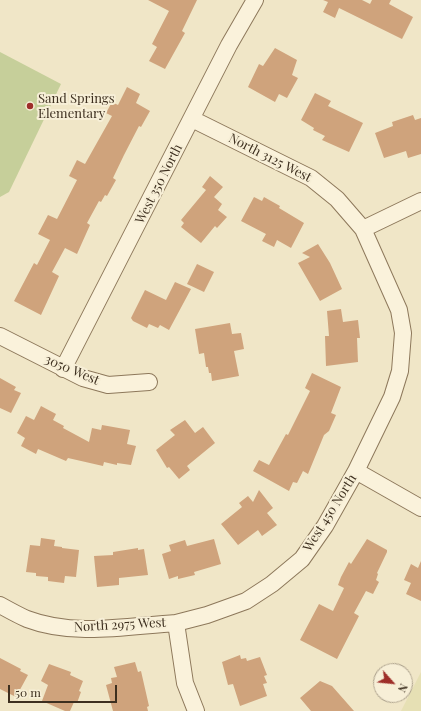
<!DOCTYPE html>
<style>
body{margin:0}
#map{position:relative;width:421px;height:711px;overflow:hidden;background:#f0e6c7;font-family:"Playfair Display",serif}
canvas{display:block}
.north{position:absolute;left:373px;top:663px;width:40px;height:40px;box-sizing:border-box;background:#f7efd7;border:1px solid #ada28d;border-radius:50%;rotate:117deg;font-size:11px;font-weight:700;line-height:16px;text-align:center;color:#3d2f1f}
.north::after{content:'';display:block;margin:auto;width:14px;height:18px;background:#9e2e29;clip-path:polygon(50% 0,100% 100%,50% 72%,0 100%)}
.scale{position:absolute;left:8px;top:685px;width:109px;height:18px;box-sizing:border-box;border:2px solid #3d2f1f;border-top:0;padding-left:5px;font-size:12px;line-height:14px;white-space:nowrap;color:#3d2f1f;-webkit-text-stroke:3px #f7efd7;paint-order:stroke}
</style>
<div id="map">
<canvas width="421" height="711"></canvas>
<div class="north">N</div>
<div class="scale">50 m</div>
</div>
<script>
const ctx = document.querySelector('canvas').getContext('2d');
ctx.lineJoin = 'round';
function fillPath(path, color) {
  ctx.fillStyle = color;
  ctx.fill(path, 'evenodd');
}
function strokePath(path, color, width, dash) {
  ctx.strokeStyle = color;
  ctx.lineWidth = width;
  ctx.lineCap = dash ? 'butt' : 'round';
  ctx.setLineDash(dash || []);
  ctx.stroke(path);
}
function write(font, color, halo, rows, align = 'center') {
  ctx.font = font + ' "Playfair Display",serif';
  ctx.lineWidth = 4;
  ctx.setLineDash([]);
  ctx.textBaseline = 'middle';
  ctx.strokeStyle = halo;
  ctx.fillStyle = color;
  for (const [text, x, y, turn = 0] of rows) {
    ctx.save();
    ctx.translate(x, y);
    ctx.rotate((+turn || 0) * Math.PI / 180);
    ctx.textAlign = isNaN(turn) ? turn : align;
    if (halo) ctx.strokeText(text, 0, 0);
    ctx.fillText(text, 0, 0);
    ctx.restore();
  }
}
const farmland = new Path2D(`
 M 421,672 L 421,711 L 401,711 Z`);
const green = new Path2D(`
 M 0,52 L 61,84 L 9,192 L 0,197 Z`);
const building = new Path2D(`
 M 148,0 L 197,0 L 182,31 L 185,33 L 165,69 L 149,61 L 157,47 L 152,44 L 169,11 Z
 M 323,0 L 362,0 L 370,4 L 372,0 L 391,0 L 389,4 L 413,17 L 402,39 L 339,8 L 335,18 L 323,12 L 328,2 Z
 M 275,48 L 297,60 L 292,75 L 298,78 L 287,98 L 279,94 L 275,102 L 248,87 L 259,64 L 263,66 Z
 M 127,87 L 140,94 L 136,103 L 150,111 L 141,127 L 139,126 L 124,155 L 113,178 L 116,180 L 107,196 L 105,195 L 101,202 L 99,201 L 87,223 L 90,225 L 77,254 L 65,248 L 52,272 L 59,276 L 41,315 L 14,301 L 34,263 L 37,265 L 50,240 L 38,234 L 48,215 L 57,219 L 77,180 L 69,176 L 77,160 L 85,164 L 112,116 L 106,113 L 112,102 L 118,105 Z
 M 315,93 L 331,101 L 328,106 L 363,123 L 349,152 L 322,140 L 325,136 L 313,130 L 314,128 L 301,120 Z
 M 413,115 L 415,120 L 421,118 L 421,154 L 408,158 L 406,151 L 384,158 L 375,133 L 393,126 L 392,122 Z
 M 210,176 L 223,187 L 214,197 L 222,204 L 218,210 L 227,217 L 217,228 L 215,226 L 201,243 L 181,227 L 184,223 L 181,220 L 206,190 L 202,187 Z
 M 254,197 L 262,201 L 264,197 L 280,206 L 279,208 L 304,223 L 291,248 L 277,240 L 274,247 L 262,241 L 266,234 L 241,221 Z
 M 318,244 L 330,263 L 342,289 L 320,301 L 298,263 L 310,257 L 302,253 Z
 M 197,264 L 214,272 L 204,292 L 187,284 Z
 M 175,282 L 191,289 L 169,330 L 160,325 L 158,328 L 149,324 L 147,328 L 133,321 L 131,318 L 145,290 L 166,300 Z
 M 341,309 L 343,322 L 358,320 L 360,338 L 357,338 L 358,362 L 326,366 L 325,336 L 329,336 L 327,311 Z
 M 230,323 L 232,334 L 241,333 L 244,349 L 234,351 L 239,376 L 212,381 L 211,373 L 209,373 L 208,367 L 206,367 L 204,353 L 199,354 L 195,329 Z
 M 312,373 L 341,387 L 331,413 L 336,415 L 329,431 L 324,435 L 308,474 L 303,471 L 297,483 L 293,482 L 289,491 L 253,471 L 259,460 L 269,465 L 286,434 L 288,435 L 310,391 L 305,388 Z
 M 0,378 L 16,387 L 14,390 L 21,393 L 11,413 L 0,408 Z
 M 41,406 L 56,414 L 53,420 L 64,426 L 63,428 L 89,442 L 92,428 L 101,430 L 102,425 L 130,430 L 127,444 L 136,446 L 131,465 L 117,463 L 117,465 L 104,462 L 103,466 L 68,458 L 66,461 L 38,449 L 36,454 L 21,446 L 25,438 L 17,433 L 26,416 L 34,420 Z
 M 185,420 L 195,433 L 203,427 L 215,443 L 187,466 L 190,470 L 179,479 L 169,467 L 167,468 L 156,450 L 175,435 L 170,430 Z
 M 259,490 L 273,508 L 267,513 L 277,525 L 262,536 L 258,530 L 238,545 L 221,524 L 242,507 L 239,503 L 248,496 L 253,502 Z
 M 41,538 L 55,540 L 54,546 L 62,547 L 62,548 L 79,550 L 76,577 L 65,576 L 64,583 L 48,581 L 48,577 L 36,576 L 36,573 L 26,572 L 30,545 L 40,546 Z
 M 214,539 L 221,564 L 194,572 L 195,575 L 178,579 L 178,576 L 169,579 L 162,554 L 171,551 L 169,545 L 185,540 L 187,546 Z
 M 367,539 L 387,550 L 387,552 L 377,573 L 378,574 L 376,580 L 379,582 L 373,594 L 366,591 L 354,613 L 359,616 L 337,659 L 300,640 L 319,604 L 333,611 L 344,588 L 338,585 L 341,577 L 349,562 L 351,564 Z
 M 138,548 L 138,550 L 144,549 L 148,575 L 119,578 L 119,585 L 97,587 L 94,556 L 113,555 L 113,552 Z
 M 421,561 L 421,601 L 406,594 L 411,583 L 404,580 L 411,564 L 418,568 Z
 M 240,655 L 241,659 L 246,658 L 247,661 L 260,657 L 267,675 L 264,676 L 267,683 L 263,684 L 267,696 L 240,706 L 233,684 L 228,685 L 222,662 Z
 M 0,658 L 21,669 L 20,671 L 28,675 L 16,697 L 0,689 Z
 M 135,662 L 138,672 L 141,671 L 149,706 L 147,707 L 148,711 L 113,711 L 106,685 L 112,683 L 111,678 L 117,677 L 114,667 Z
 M 49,664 L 71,672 L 70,675 L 83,681 L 79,691 L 81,692 L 77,703 L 74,702 L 70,711 L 65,711 L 42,701 L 48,685 L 41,681 Z
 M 320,681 L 332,686 L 354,711 L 311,711 L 300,698 Z`);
const minor = new Path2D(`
 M 363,229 L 421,201
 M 0,336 L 83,378 L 108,385 L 149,382
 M 63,369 L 229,45 L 255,0
 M 356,471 L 421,508
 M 0,605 C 9,610 18,615 27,619 C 74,637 128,626 176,623 L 185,683 L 196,711
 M 176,623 L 207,615 L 246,601 L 272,584 L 302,559 L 325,526 L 356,471 L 392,397 L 400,371 L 403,333 L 399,310 L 363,229 L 337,199 L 311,178 L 192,119`);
const markers = [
 [30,106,4,"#9e2e29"]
];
const poiNames = [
 ["Sand Springs",38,99],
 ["Elementary",38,114]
];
const streetNames = [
 ["North 3125 West",270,158,27],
 ["West 350 North",159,184,-63],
 ["3050 West",72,370,23],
 ["West 450 North",330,513,-58],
 ["North 2975 West",120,625,-3]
];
fillPath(farmland, '#e6e0b4');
fillPath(green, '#c6cf9a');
fillPath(building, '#cfa37c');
strokePath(minor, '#8d785b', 18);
strokePath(minor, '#faf2db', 16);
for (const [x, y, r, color] of markers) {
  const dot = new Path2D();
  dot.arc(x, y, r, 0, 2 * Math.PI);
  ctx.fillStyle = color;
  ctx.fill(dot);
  strokePath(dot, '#f7efd7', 1.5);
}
write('13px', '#3d2f1f', '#f7efd7', poiNames, 'left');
write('13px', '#3d2f1f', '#f7efd7', streetNames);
</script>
